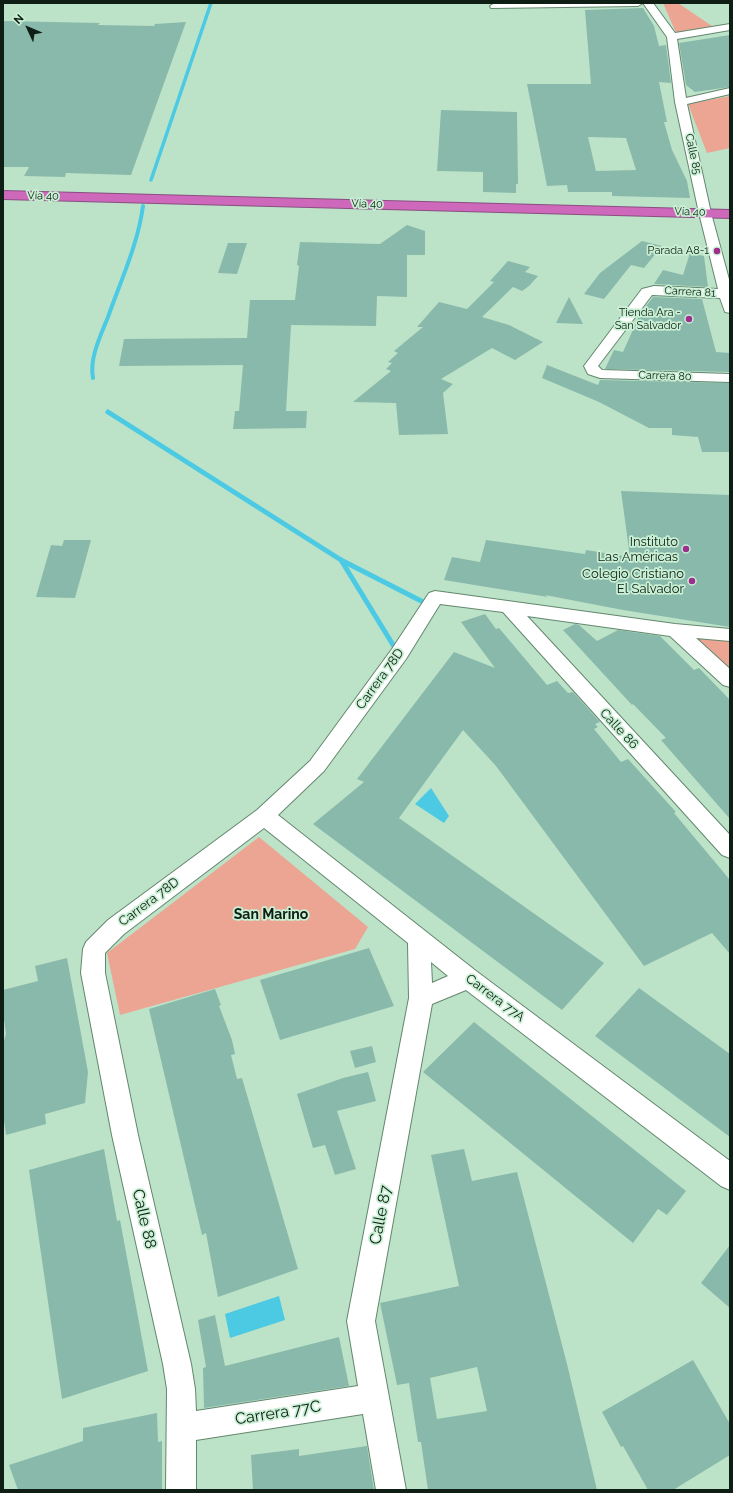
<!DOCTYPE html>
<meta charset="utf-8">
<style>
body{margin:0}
#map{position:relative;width:733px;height:1493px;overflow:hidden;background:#bce3c8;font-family:Raleway,sans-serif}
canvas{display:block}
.frame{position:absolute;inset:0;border:4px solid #0f1e14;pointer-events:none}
.north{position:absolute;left:8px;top:8px;width:40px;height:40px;-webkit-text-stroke:3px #c9f0d4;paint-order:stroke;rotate:314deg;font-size:11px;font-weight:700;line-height:16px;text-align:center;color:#0f1e14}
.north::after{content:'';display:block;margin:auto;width:14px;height:18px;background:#0f1e14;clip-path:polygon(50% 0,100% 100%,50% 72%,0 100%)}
</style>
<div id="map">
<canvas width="733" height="1493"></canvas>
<div class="frame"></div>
<div class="north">N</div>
</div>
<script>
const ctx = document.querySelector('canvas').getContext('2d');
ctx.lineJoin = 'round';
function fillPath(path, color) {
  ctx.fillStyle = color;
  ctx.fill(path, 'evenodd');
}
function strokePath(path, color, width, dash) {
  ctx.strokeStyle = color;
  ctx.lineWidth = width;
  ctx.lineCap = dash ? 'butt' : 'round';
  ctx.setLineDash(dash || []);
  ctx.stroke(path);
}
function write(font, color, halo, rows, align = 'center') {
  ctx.font = font + ' Raleway,sans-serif';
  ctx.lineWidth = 3.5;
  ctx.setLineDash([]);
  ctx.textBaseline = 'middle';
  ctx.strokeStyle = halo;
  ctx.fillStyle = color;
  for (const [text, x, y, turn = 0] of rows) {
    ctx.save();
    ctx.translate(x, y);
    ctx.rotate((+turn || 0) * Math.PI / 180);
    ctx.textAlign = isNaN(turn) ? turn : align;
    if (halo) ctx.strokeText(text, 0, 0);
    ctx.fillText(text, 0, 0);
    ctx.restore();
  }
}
const green = new Path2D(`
 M 663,3 L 678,3 L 715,28 L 677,35 Z
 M 730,96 L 730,148 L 707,153 L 688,104 Z
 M 690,636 L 730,641 L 730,674 Z
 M 259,837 L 368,927 L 355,949 L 120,1015 L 107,953 Z`);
const water = new Path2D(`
 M 431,788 L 449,816 L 444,823 L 415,804 Z
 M 279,1296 L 285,1320 L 230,1338 L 225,1314 Z`);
const streamFar2 = new Path2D(`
 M 151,180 L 211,3`);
const streamFar1 = new Path2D(`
 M 93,378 C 89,358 101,335 108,317 C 121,280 138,244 143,206`);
const stream = new Path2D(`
 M 108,412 L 341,560 L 429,605
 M 341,560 L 398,653`);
const building = new Path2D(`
 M 643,8 L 654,26 L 659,46 L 666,45 L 671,83 L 659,82 L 667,122 L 664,122 L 672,150 L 687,181 L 690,198 L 612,196 L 612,192 L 568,192 L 567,185 L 547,186 L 527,84 L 591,84 L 585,10 ZM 588,137 L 626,138 L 636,170 L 596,171 Z
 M 3,21 L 100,23 L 98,25 L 154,26 L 155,24 L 186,22 L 131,175 L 66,173 L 65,177 L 24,176 L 29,167 L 3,167 Z
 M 730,35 L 730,87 L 695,92 L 686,85 L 679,43 Z
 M 441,110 L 517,112 L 518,184 L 516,184 L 516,193 L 483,192 L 483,172 L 437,171 Z
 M 407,225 L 425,231 L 425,255 L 407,255 L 407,297 L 377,296 L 376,326 L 291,325 L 286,411 L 307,411 L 306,428 L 233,429 L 235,411 L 239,411 L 243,365 L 119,366 L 124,339 L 247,338 L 250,300 L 295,300 L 299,266 L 297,265 L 300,242 L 380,244 Z
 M 642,241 L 662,246 L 644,268 L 631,265 L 604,299 L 584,294 L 600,273 Z
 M 228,243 L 247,243 L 237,274 L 218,273 Z
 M 690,253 L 704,256 L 708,287 L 654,284 L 663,270 L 683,275 Z
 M 508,261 L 530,267 L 525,272 L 538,276 L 529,286 L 522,291 L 513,287 L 482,317 L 509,325 L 543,342 L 515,360 L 492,348 L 441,379 L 453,384 L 443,393 L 448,434 L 399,435 L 396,403 L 353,402 L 391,371 L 386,369 L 392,363 L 388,362 L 398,353 L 394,351 L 423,327 L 417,327 L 439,302 L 467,309 L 494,282 L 490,281 Z
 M 569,297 L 583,324 L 556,323 Z
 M 653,297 L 702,299 L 716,352 L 730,353 L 730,372 L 605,369 L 614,350 L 623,352 L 640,314 Z
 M 547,365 L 598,385 L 600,380 L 730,383 L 730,452 L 702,452 L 698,437 L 672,435 L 672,428 L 649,428 L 599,402 L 542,378 Z
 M 621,491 L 730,495 L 730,627 L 623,610 L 545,595 L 548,597 L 444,580 L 452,557 L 480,562 L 486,540 L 585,554 L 586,550 L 630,557 Z
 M 64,540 L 91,540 L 75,598 L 36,597 L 51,545 L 62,546 Z
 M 485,614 L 496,629 L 499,628 L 547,685 L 557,681 L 568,693 L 573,692 L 600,722 L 595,724 L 598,727 L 594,729 L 621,762 L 628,759 L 676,812 L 674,813 L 730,880 L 730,954 L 712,933 L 644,966 L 496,766 L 463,730 L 399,818 L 604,963 L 562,1010 L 313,824 L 364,782 L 357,779 L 454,652 L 495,668 L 461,622 Z
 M 575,624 L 579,625 L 597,641 L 618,630 L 660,636 L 694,670 L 699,668 L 730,700 L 730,819 L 661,740 L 666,738 L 633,704 L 632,705 L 563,630 Z
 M 369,948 L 394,1006 L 280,1040 L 260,980 Z
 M 67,958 L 88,1072 L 85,1103 L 45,1114 L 46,1124 L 6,1135 L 3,1113 L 3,1044 L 6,1034 L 3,1012 L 3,990 L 38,981 L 35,966 Z
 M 639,988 L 730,1054 L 730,1137 L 595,1036 Z
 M 215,989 L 221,1005 L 219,1006 L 232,1040 L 235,1054 L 231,1055 L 237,1079 L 242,1078 L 298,1269 L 218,1297 L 206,1233 L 202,1235 L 149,1009 Z
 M 474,1022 L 686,1191 L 667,1215 L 658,1209 L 633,1243 L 423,1072 Z
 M 372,1046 L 376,1062 L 355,1068 L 350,1051 Z
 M 368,1072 L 376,1101 L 337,1111 L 356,1169 L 335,1175 L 325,1145 L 313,1148 L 297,1094 L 343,1078 Z
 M 104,1149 L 117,1221 L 120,1220 L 148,1371 L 62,1399 L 29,1170 Z
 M 464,1149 L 472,1181 L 517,1172 L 567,1364 L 597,1490 L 428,1490 L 421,1442 L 418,1442 L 409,1383 L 397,1385 L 380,1303 L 459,1286 L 431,1155 ZM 477,1367 L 487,1411 L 437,1419 L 430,1378 Z
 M 730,1245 L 730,1308 L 701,1283 Z
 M 215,1315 L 225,1366 L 339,1337 L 349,1386 L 204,1408 L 203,1368 L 206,1367 L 198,1320 Z
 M 693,1360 L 730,1424 L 730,1455 L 673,1490 L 648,1490 L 623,1446 L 621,1447 L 602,1412 Z
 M 157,1413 L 158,1442 L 162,1441 L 162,1490 L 18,1490 L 9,1465 L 83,1441 L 83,1428 Z
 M 367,1446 L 374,1490 L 253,1490 L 251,1455 L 299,1449 L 299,1456 Z`);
const street = new Path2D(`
 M 495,3 L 643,3 L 638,6 L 491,8 L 490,6 Z
 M 643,3 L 653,3 L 675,33 L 730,24 L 730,30 L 677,39 L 686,98 L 730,88 L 730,94 L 687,104 L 711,213 L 730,283 L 730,313 L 725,312 L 720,298 L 652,295 L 598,366 L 602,370 L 730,374 L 730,382 L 600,378 L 588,374 L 584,366 L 642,289 L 654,286 L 718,289 L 699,213 L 675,102 L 667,37 Z
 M 435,591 L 675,624 L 730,629 L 730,641 L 696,638 L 730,669 L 730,687 L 723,685 L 670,636 L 527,616 L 730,835 L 730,858 L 722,855 L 503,612 L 440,604 L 406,659 L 324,771 L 278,815 L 476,971 L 730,1161 L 730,1190 L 721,1186 L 466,990 L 432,1004 L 375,1321 L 406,1490 L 376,1490 L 363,1414 L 196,1440 L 196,1490 L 166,1490 L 167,1389 L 163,1364 L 112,1135 L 81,973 L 83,949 L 86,942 L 108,920 L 257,810 L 310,761 L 392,649 L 429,593 ZM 264,828 L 408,943 L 409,998 L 347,1321 L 358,1386 L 196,1411 L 195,1389 L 191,1364 L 138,1135 L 105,973 L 105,953 L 124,934 ZM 431,962 L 448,976 L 432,983 Z`);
const highway = new Path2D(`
 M 3,191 L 730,210 L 730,218 L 3,199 Z`);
const markers = [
 [717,251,4,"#9d2e8d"],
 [689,319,4,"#9d2e8d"],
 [686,549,4,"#9d2e8d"],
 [692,581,4,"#9d2e8d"]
];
const farStreetnames = [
 ["Calle 85",693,154,78],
 ["Vía 40",43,196,1],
 ["Vía 40",367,204,1],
 ["Vía 40",690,212,2],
 ["Carrera 81",690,292,3],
 ["Carrera 80",665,376,2]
];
const farPoinames = [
 ["Parada A8-1",709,251],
 ["Tienda Ara -",681,313],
 ["San Salvador",681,326]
];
const poiNames = [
 ["Instituto",678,542],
 ["Las Américas",678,557],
 ["Colegio Cristiano",684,574],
 ["El Salvador",684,589]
];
const streetNames = [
 ["Carrera 78D",380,679,-54],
 ["Calle 86",619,729,47],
 ["Carrera 78D",149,902,-37],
 ["Carrera 77A",495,998,37]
];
const neighbourhoodNames = [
 ["San Marino",271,915]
];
const nearStreetnames = [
 ["Calle 87",381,1215,-79],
 ["Calle 88",144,1219,77],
 ["Carrera 77C",278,1413,-9]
];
fillPath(green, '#eda593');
fillPath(water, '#4cc9e3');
strokePath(streamFar2, '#4cc9e3', 3.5);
strokePath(streamFar1, '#4cc9e3', 4);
strokePath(stream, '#4cc9e3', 5);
fillPath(building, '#89b9ab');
strokePath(street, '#63876e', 2);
strokePath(highway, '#8a4e81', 2);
fillPath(street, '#fff');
fillPath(highway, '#cd68bb');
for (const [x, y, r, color] of markers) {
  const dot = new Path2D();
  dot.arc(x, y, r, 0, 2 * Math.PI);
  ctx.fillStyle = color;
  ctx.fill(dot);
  strokePath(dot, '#c9f0d4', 1.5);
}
write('11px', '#0f1e14', '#c9f0d4', farStreetnames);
write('11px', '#0f1e14', '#c9f0d4', farPoinames, 'right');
write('13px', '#0f1e14', '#c9f0d4', poiNames, 'right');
write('13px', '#0f1e14', '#c9f0d4', streetNames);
write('bold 14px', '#0f1e14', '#c9f0d4', neighbourhoodNames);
write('16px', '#0f1e14', '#c9f0d4', nearStreetnames);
</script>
